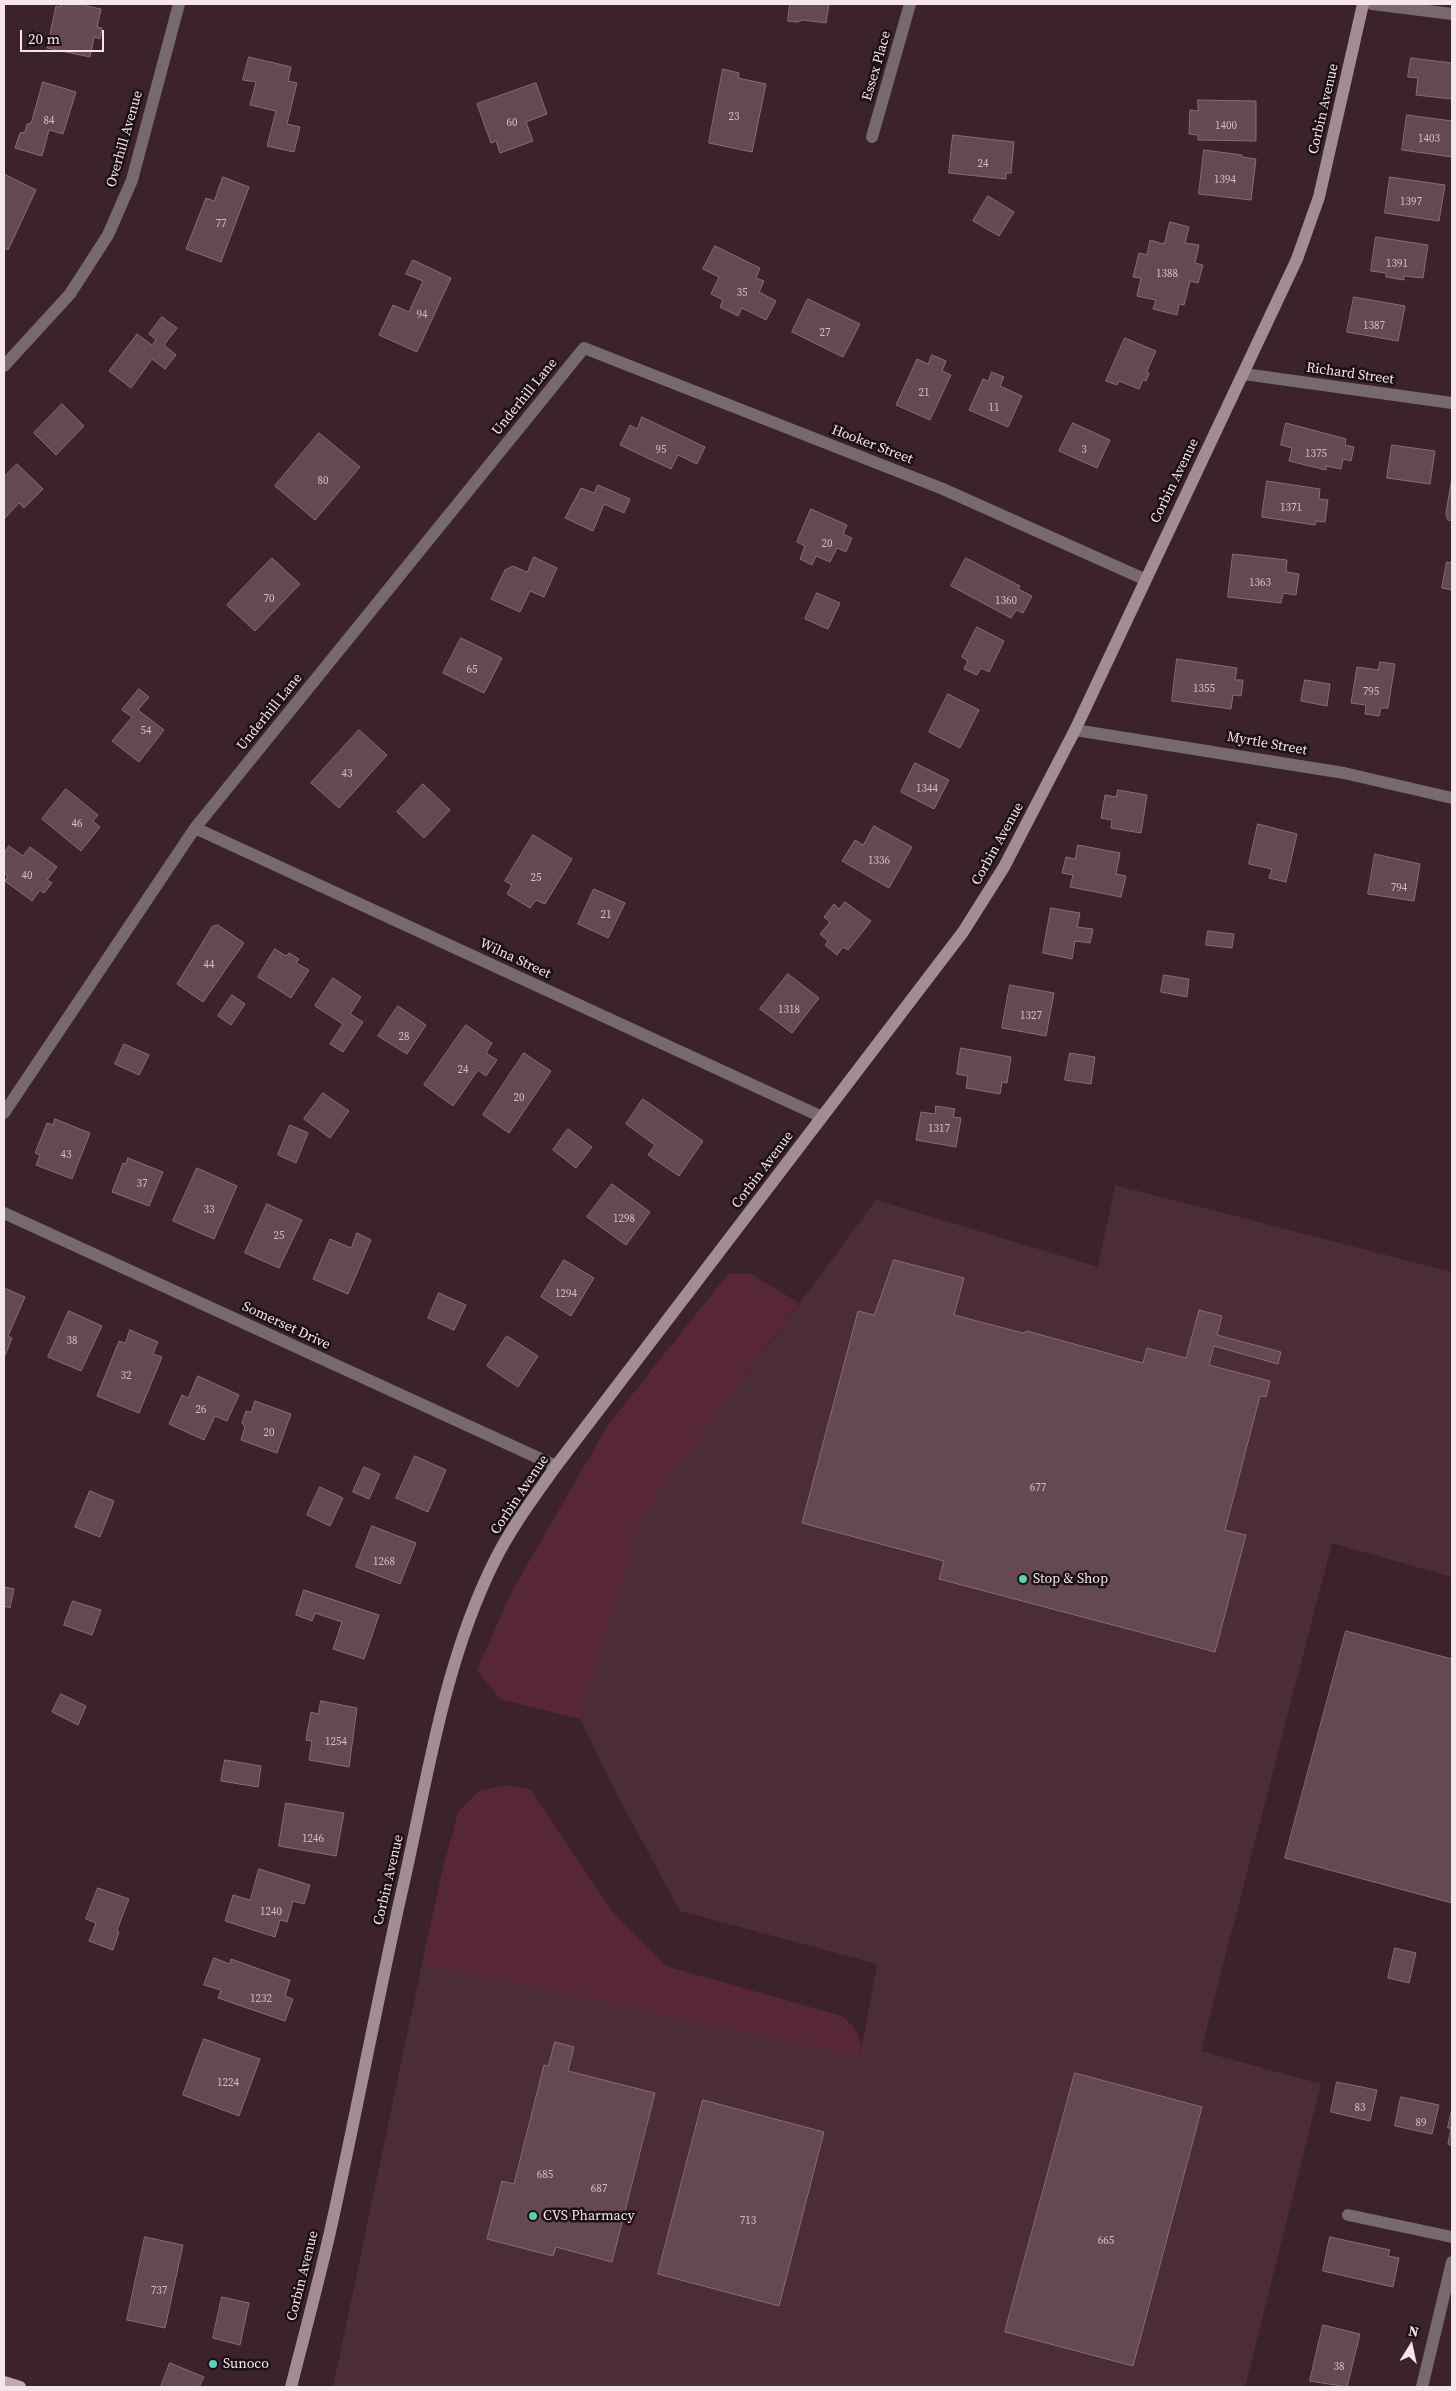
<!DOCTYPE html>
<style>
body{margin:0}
#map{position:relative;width:1456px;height:2391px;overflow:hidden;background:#3b222b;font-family:"Source Serif 4",serif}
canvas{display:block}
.frame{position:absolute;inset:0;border:5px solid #f6e5ea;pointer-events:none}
.north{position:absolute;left:1386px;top:2321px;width:50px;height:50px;-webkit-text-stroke:4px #1b1013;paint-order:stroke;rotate:10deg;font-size:14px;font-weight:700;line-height:20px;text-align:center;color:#f6e5ea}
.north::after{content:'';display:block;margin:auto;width:18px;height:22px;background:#f6e5ea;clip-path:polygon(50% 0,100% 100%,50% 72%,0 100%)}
.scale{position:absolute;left:20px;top:30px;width:84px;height:22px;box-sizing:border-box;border:2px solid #f6e5ea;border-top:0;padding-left:6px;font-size:15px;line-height:18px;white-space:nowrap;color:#f6e5ea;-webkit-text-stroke:4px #1b1013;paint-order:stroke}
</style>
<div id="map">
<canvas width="1456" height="2391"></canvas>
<div class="frame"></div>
<div class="north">N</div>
<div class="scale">20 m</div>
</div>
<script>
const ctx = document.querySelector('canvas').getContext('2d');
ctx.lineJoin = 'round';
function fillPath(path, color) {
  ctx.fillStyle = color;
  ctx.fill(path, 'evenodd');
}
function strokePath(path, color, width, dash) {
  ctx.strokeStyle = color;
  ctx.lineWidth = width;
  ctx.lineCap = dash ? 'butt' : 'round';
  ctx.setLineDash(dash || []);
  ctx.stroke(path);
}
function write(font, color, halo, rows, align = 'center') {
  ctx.font = font + ' "Source Serif 4",serif';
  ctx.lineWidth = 5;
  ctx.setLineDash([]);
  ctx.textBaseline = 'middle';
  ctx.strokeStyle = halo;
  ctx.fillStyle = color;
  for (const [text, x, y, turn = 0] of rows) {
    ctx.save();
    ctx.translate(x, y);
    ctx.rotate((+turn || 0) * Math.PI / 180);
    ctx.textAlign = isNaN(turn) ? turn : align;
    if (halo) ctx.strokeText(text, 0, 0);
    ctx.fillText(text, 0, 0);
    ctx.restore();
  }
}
const built = new Path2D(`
 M 1115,1185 L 1452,1272 L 1452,1577 L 1332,1543 L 1201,2051 L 1321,2084 L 1245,2387 L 333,2387 L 422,1963 L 860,2057 L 877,1964 L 680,1911 L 620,1800 L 580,1719 L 641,1517 L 876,1200 L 1098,1267 Z`);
const green = new Path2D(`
 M 728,1274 L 751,1274 L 799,1303 L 641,1517 L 580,1719 L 500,1699 L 477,1670 L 512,1591 L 608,1425 Z
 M 508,1785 L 531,1790 L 612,1911 L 666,1966 L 842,2016 C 855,2027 864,2039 860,2057 L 422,1963 L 443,1868 L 458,1812 L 479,1791 Z`);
const building = new Path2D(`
 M 61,4 L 86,4 L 86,6 L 101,9 L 97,27 L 102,28 L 100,39 L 94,37 L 90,57 L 47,48 L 56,6 L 60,7 Z
 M 790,4 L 829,4 L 826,23 L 803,20 L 797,22 L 788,21 Z
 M 249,57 L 291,67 L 288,81 L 297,83 L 287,124 L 300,127 L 294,152 L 267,146 L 276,111 L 250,105 L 256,82 L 243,80 Z
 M 1411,58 L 1452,63 L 1452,99 L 1416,95 L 1418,78 L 1408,77 Z
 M 723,69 L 739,73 L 738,78 L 766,84 L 752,152 L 709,143 Z
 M 43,82 L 76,92 L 63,134 L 49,130 L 42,156 L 15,148 L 20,133 L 25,132 L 27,124 L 31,123 Z
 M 536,83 L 547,114 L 526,122 L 533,141 L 500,153 L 496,141 L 491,143 L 477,104 Z
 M 1198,100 L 1256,101 L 1256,141 L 1198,140 L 1198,135 L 1189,134 L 1190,110 L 1198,111 Z
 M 1407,115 L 1452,121 L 1452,157 L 1402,150 Z
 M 953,135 L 1014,142 L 1011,173 L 1006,173 L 1006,179 L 949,173 Z
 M 1204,150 L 1242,155 L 1242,157 L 1256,159 L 1251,200 L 1199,194 Z
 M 4,174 L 36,190 L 8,250 L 4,248 Z
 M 223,177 L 249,187 L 221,262 L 186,249 L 206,198 L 214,201 Z
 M 1390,177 L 1445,185 L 1439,221 L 1385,213 Z
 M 988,196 L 1014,212 L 999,236 L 973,221 Z
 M 1170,222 L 1189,227 L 1185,243 L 1199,245 L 1195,263 L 1203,265 L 1198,283 L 1190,281 L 1184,305 L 1179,304 L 1177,315 L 1153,309 L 1156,300 L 1137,296 L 1141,278 L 1133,277 L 1139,253 L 1147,255 L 1150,240 L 1164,244 Z
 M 1376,237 L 1428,245 L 1423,278 L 1404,276 L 1404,280 L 1386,277 L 1386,273 L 1371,271 Z
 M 715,246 L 760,268 L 756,278 L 764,281 L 759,292 L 776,301 L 766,320 L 742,308 L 738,316 L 720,307 L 723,300 L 711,294 L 719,277 L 703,269 Z
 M 413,260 L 451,278 L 417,352 L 379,335 L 393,305 L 409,312 L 423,281 L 406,274 Z
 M 1354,297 L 1405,306 L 1398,341 L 1347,332 Z
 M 808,299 L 860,324 L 843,357 L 792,332 Z
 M 162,317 L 177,328 L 164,345 L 176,355 L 165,369 L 152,359 L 131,388 L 109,371 L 137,334 L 152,345 L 156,340 L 149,334 Z
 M 1125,338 L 1156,351 L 1147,371 L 1149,374 L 1146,381 L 1143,380 L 1139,389 L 1119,381 L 1117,385 L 1106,381 Z
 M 932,355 L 946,361 L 942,371 L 951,375 L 930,420 L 896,405 L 917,359 L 928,364 Z
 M 992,372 L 1004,377 L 1000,386 L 1022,396 L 1008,427 L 969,410 L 983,379 L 988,381 Z
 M 62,404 L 84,426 L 56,455 L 34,433 Z
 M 642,417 L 705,447 L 697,464 L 678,455 L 671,469 L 620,445 L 630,425 L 637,429 Z
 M 1073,423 L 1110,440 L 1097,468 L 1059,451 Z
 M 1286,423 L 1346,439 L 1345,445 L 1354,447 L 1351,461 L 1343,459 L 1341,469 L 1326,466 L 1326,470 L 1289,461 L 1292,448 L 1281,445 Z
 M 319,433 L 360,467 L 315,520 L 275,486 Z
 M 1392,445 L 1435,451 L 1430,484 L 1387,478 Z
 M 17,464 L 43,489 L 24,508 L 19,503 L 4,519 L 4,477 Z
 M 1452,478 L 1452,521 L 1448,520 L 1446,514 Z
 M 1267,481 L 1320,489 L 1319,499 L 1328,500 L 1325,522 L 1316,521 L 1315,525 L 1262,517 Z
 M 598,485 L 630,499 L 624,513 L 604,504 L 593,531 L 565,518 L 581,488 L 594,493 Z
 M 811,509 L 847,525 L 843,534 L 852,538 L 846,552 L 837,548 L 830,562 L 816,556 L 812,565 L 800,559 L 805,546 L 797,542 Z
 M 1233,554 L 1287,560 L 1286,572 L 1299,574 L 1296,595 L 1283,593 L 1281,603 L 1228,597 Z
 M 534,557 L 557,568 L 544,597 L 530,591 L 520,612 L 491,599 L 505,570 L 513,566 L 527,572 Z
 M 272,558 L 300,584 L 255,631 L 227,605 Z
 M 966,558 L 1020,586 L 1018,589 L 1032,596 L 1023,613 L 1016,610 L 1011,618 L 951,586 Z
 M 1447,562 L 1452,563 L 1452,590 L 1442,588 Z
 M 817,593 L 840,603 L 828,629 L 805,619 Z
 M 977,627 L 1004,641 L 989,672 L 981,668 L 977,675 L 964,669 L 968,661 L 962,657 Z
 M 461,638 L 502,658 L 484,693 L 443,673 Z
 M 1177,659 L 1237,668 L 1235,680 L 1243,680 L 1241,696 L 1233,695 L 1231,709 L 1172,701 Z
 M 1380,662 L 1395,664 L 1388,708 L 1381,708 L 1379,716 L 1365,714 L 1366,705 L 1351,703 L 1357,667 L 1378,670 Z
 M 1305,680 L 1330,684 L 1327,706 L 1301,701 Z
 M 139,689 L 149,697 L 138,710 L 164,730 L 139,762 L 112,741 L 132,717 L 122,710 Z
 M 948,694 L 979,710 L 960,748 L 929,732 Z
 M 359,730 L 387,755 L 339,808 L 311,783 Z
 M 915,763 L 949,780 L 934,809 L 901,792 Z
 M 423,784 L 450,810 L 424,838 L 397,812 Z
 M 66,789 L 98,815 L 93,821 L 100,827 L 81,851 L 42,819 Z
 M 1118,790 L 1147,795 L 1141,833 L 1111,828 L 1112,820 L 1101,818 L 1105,795 L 1116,797 Z
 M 1258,824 L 1297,834 L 1286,882 L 1269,878 L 1272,869 L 1249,864 Z
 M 874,826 L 912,847 L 889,888 L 842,861 L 855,840 L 863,845 Z
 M 533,835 L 572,859 L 545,904 L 536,900 L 530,908 L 507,894 L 512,885 L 505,881 Z
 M 1078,845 L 1120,853 L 1116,874 L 1126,876 L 1121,897 L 1070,887 L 1073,875 L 1062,873 L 1066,857 L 1075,859 Z
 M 9,846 L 23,856 L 30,847 L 57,867 L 47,880 L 52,883 L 44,893 L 40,890 L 32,901 L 5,881 L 8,876 L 4,873 L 4,854 Z
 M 1375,854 L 1420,864 L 1414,901 L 1368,894 Z
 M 594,889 L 625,903 L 608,938 L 578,924 Z
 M 845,902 L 871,921 L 848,950 L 843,947 L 837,955 L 825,945 L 828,941 L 820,934 L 830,922 L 824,917 L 834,904 L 839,909 Z
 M 1051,908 L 1080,913 L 1077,927 L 1093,929 L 1090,943 L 1075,941 L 1072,959 L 1043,953 Z
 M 218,925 L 244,943 L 203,1002 L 177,984 L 212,927 Z
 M 1208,931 L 1234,934 L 1232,948 L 1206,945 Z
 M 275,949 L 286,956 L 289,953 L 299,959 L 296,963 L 309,970 L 291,998 L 258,977 Z
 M 788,974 L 819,998 L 792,1033 L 760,1009 Z
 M 1164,975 L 1189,979 L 1187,997 L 1161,992 Z
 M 333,978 L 361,997 L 350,1014 L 363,1022 L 343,1052 L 330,1044 L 343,1024 L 315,1006 Z
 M 1010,985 L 1054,993 L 1046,1036 L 1002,1028 Z
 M 232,995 L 245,1004 L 231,1025 L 218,1016 Z
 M 398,1006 L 426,1025 L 407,1054 L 378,1036 Z
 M 466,1025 L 492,1043 L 486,1053 L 497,1060 L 486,1076 L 478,1070 L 453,1106 L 424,1085 Z
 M 124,1044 L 149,1055 L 139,1075 L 115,1064 Z
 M 961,1048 L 1011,1057 L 1007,1083 L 1002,1082 L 1000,1094 L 966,1088 L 968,1076 L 957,1074 Z
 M 524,1053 L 551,1071 L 509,1133 L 483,1115 Z
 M 1070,1053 L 1095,1057 L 1091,1084 L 1065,1080 Z
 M 323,1093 L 349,1111 L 330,1138 L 304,1119 Z
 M 643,1099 L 703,1141 L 679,1176 L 648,1155 L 655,1145 L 626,1124 Z
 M 936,1106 L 955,1109 L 953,1117 L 961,1118 L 956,1147 L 916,1140 L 921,1112 L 935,1114 Z
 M 55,1119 L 90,1133 L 72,1179 L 36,1165 L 40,1155 L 35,1153 L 47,1123 L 53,1125 Z
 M 290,1125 L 308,1133 L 296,1163 L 278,1155 Z
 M 568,1129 L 592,1147 L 576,1168 L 553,1150 Z
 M 128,1158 L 163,1172 L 149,1206 L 112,1192 L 123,1163 L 126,1164 Z
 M 197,1168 L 237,1186 L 214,1239 L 173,1221 Z
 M 612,1184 L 650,1212 L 626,1245 L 587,1217 Z
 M 267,1204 L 302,1220 L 279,1268 L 245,1253 Z
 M 357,1233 L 371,1240 L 348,1294 L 313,1279 L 330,1239 L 351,1248 Z
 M 564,1260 L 594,1278 L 571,1316 L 541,1297 Z
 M 894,1260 L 964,1278 L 954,1315 L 1023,1333 L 1027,1331 L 1143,1363 L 1147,1348 L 1186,1358 L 1199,1310 L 1222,1316 L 1217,1335 L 1281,1352 L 1278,1364 L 1214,1346 L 1209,1365 L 1270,1381 L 1266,1397 L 1260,1396 L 1225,1530 L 1246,1535 L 1215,1652 L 939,1579 L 944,1561 L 802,1523 L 858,1311 L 874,1315 Z
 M 4,1288 L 25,1297 L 8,1336 L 12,1338 L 4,1358 Z
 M 439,1293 L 466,1305 L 454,1330 L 428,1318 Z
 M 69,1311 L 102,1326 L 81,1371 L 48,1357 Z
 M 130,1330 L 158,1342 L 153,1354 L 162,1357 L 139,1413 L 97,1396 L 119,1341 L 125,1343 Z
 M 507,1336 L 538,1356 L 518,1387 L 487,1366 Z
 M 198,1376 L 239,1395 L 227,1421 L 215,1416 L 204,1440 L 169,1424 L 182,1395 L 188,1398 Z
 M 255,1401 L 291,1414 L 277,1453 L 241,1440 L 245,1427 L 242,1423 L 246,1411 L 251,1412 Z
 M 415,1456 L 446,1470 L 428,1512 L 396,1498 Z
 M 364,1467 L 380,1474 L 369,1499 L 353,1492 Z
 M 320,1487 L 343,1498 L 330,1526 L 307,1515 Z
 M 90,1491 L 114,1501 L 100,1537 L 75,1527 Z
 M 372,1526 L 416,1543 L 400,1584 L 356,1567 Z
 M 4,1587 L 14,1589 L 10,1608 L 4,1606 Z
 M 304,1590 L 379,1615 L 364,1659 L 333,1649 L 342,1622 L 315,1613 L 312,1621 L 296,1615 Z
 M 73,1601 L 101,1610 L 92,1635 L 64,1625 Z
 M 1346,1631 L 1452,1659 L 1452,1903 L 1285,1858 Z
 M 61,1694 L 86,1706 L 78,1725 L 52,1712 Z
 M 321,1701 L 357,1708 L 349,1767 L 309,1760 L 312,1741 L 306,1740 L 311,1712 L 318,1714 Z
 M 225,1760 L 261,1766 L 258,1787 L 221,1781 Z
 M 286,1803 L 344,1813 L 336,1856 L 279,1846 Z
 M 259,1869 L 310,1885 L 304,1904 L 293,1901 L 287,1922 L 280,1920 L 275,1937 L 225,1921 L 233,1895 L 250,1900 Z
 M 98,1888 L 129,1899 L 117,1930 L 119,1932 L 113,1950 L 89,1941 L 96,1923 L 86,1919 Z
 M 1395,1948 L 1416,1953 L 1409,1983 L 1388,1978 Z
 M 214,1958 L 230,1964 L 231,1959 L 290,1980 L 285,1996 L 293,1999 L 285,2021 L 218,1998 L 221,1990 L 204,1985 Z
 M 204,2039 L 260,2059 L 239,2116 L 183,2095 Z
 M 555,2042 L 574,2047 L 568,2071 L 655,2093 L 612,2262 L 556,2247 L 553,2256 L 487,2239 L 502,2181 L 514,2184 L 544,2065 L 548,2066 Z
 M 1075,2073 L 1202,2107 L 1133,2366 L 1005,2332 Z
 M 1337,2082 L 1377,2090 L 1370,2121 L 1331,2112 Z
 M 1401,2097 L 1439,2105 L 1432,2134 L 1395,2126 Z
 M 703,2100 L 824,2132 L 779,2306 L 658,2274 Z
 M 1452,2108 L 1452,2146 L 1448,2144 L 1451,2128 L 1448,2128 Z
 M 145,2237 L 183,2245 L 165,2328 L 127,2320 Z
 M 1330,2237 L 1390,2250 L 1388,2256 L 1399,2258 L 1393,2287 L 1323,2271 Z
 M 222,2297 L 249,2303 L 240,2345 L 213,2338 Z
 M 1323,2325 L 1360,2334 L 1347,2387 L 1310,2381 Z
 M 170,2363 L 204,2377 L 199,2387 L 161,2387 Z`);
const minor = new Path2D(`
 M 1372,4 L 1452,14
 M 872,137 L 910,4
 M 4,366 L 70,294 L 108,235 L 132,180 L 179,4
 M 1244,374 L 1452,403
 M 195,828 L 822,1117
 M 4,1113 L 195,828 L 584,348 L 943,489 L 1144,579
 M 4,1213 L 556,1466
 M 1348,2215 L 1452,2237
 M 1422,2387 L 1452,2262`);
const tertiary = new Path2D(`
 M 1075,730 L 1344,773 L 1452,798`);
const secondary = new Path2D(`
 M 291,2387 C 304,2336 318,2284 330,2232 C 355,2120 376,2007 401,1895 C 427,1783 443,1663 495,1560 C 512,1526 535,1496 556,1466 L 963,932 L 1004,867 L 1075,730 L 1297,259 L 1319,197 L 1363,4`);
const primary = new Path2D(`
 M 4,2382 L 20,2387`);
const markers = [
 [1023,1579,5,"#5eceb8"],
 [533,2216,5,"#5eceb8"],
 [213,2364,5,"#5eceb8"]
];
const numberNames = [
 ["23",734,117],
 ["84",49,121],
 ["60",512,123],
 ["1400",1226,126],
 ["1403",1429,139],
 ["24",983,164],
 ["1394",1225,180],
 ["1397",1411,202],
 ["77",221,224],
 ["1391",1397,264],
 ["1388",1167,274],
 ["35",742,293],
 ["94",422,315],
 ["1387",1374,326],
 ["27",825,333],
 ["21",924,393],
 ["11",994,408],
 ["95",661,450],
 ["3",1084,450],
 ["1375",1316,454],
 ["80",323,481],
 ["1371",1291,508],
 ["20",827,544],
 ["1363",1260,583],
 ["70",269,599],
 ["1360",1006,601],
 ["65",472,670],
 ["1355",1204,689],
 ["795",1371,692],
 ["54",146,731],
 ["43",347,774],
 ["1344",927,789],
 ["46",77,824],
 ["1336",879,861],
 ["40",27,876],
 ["25",536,878],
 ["794",1399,888],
 ["21",606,915],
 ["44",209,965],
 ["1318",789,1010],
 ["1327",1031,1016],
 ["28",404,1037],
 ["24",463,1070],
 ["20",519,1098],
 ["1317",939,1129],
 ["43",66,1155],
 ["37",142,1184],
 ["33",209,1210],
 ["1298",624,1219],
 ["25",279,1236],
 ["1294",566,1294],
 ["38",72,1341],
 ["32",126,1376],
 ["26",201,1410],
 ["20",269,1433],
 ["677",1038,1488],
 ["1268",384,1562],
 ["1254",336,1742],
 ["1246",313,1839],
 ["1240",271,1912],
 ["1232",261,1999],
 ["1224",228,2083],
 ["83",1360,2108],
 ["89",1421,2123],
 ["685",545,2175],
 ["687",599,2189],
 ["713",748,2221],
 ["665",1106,2241],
 ["737",159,2291],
 ["38",1339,2367]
];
const streetNames = [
 ["Essex Place",877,66,-74],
 ["Corbin Avenue",1324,109,-77],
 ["Overhill Avenue",125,139,-74],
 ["Richard Street",1350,374,8],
 ["Underhill Lane",525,397,-51],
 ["Hooker Street",872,445,21],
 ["Corbin Avenue",1175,481,-64],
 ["Underhill Lane",270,712,-51],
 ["Myrtle Street",1267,744,10],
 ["Corbin Avenue",998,844,-61],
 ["Wilna Street",515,959,25],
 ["Corbin Avenue",763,1170,-53],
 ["Somerset Drive",286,1326,25],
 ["Corbin Avenue",520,1495,-56],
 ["Corbin Avenue",389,1880,-77],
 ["Corbin Avenue",303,2276,-76]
];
const poiNames = [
 ["Stop & Shop",1033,1579],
 ["CVS Pharmacy",543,2216],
 ["Sunoco",223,2364]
];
fillPath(built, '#4b2c37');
fillPath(green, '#572739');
fillPath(building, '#654952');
strokePath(building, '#896c75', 1);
strokePath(minor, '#776a6d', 12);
strokePath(tertiary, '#776a6d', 12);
strokePath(secondary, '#a28d93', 12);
strokePath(primary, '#c3a8b0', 12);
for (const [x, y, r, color] of markers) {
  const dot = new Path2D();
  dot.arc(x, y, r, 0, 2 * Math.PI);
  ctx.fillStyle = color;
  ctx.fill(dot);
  strokePath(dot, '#1b1013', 2);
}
write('11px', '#d2bec4', null, numberNames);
write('14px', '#f6e5ea', '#1b1013', streetNames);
write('14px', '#f6e5ea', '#1b1013', poiNames, 'left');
</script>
